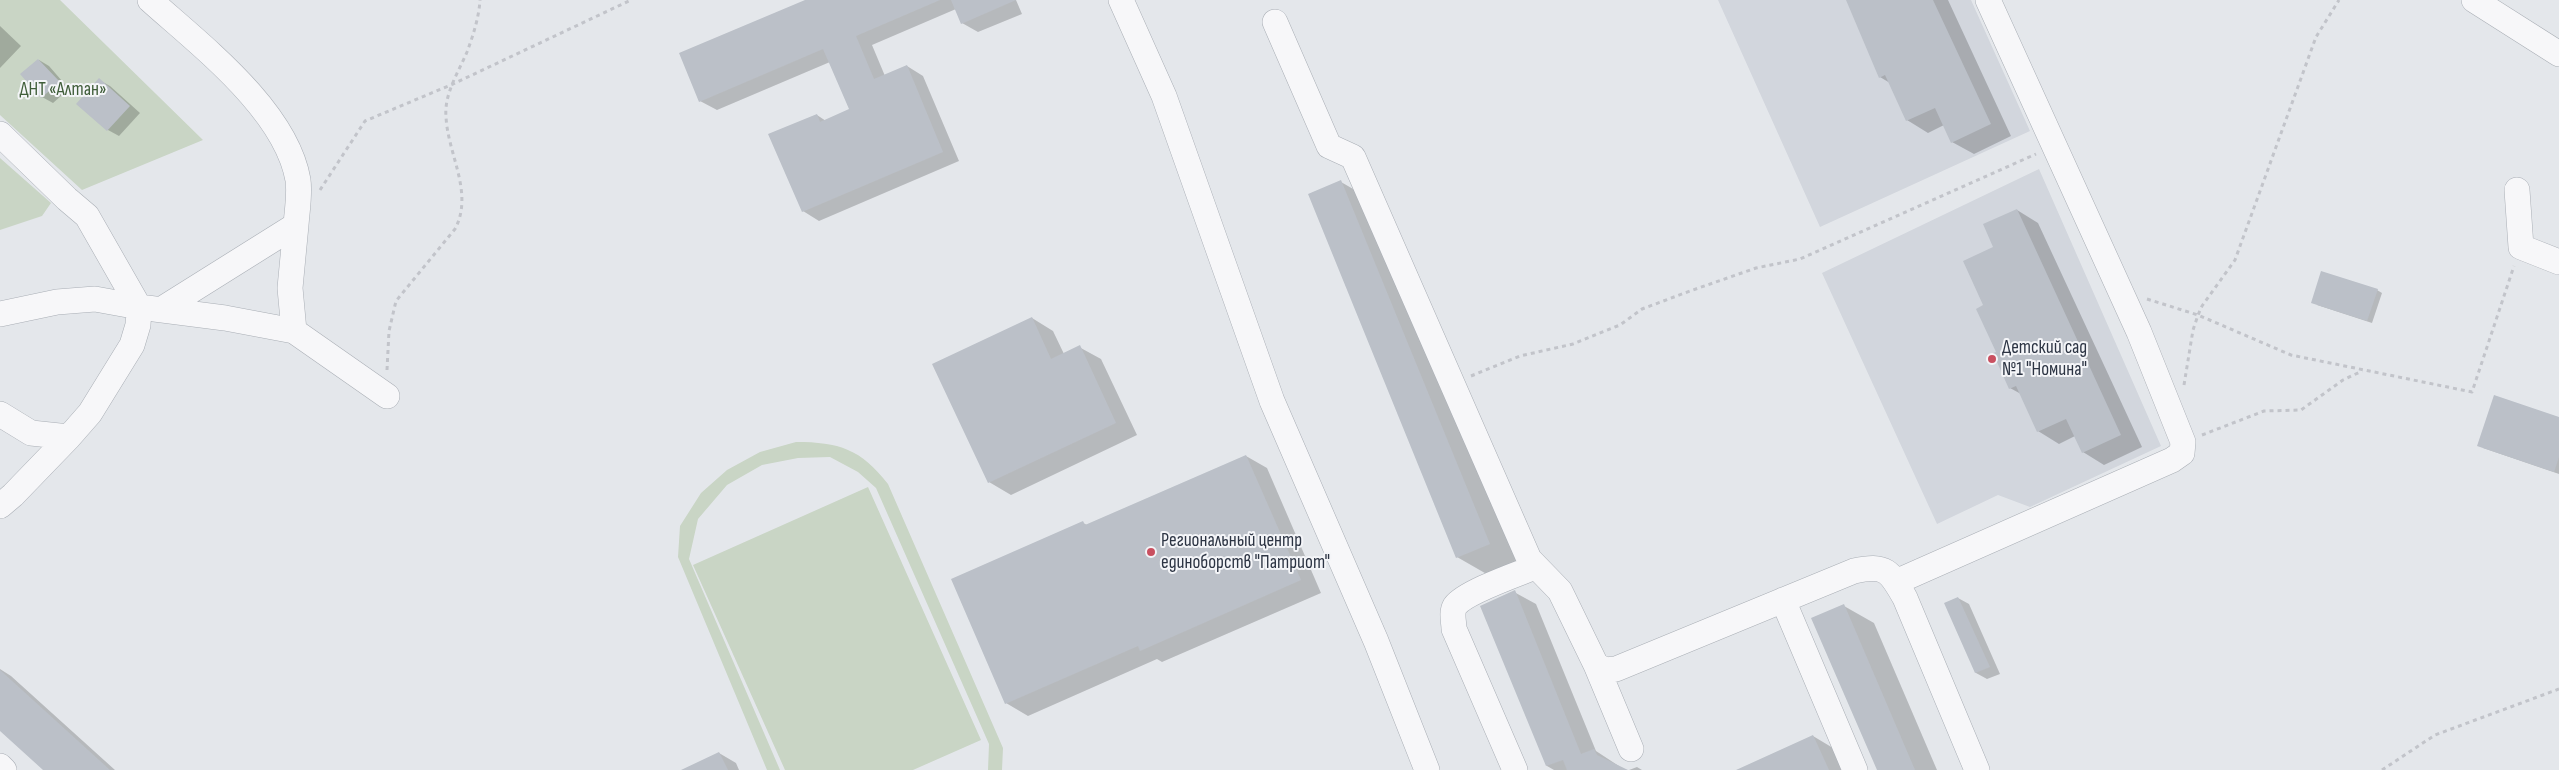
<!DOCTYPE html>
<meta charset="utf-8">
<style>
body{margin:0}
canvas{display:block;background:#e4e7eb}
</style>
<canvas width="2559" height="770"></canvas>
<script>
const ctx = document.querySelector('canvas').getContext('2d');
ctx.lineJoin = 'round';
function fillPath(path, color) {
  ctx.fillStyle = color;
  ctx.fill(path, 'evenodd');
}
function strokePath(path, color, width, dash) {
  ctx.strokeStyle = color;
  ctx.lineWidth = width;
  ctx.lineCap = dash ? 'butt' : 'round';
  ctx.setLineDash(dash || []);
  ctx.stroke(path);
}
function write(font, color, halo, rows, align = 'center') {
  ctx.font = font + ' "Sofia Sans Condensed",sans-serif';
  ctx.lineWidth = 4;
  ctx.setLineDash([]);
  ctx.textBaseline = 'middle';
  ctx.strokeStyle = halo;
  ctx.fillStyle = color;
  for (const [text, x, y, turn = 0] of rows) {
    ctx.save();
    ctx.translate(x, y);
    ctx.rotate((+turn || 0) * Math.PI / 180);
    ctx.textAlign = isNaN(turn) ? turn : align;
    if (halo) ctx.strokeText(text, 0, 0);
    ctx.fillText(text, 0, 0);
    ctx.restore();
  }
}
const built = new Path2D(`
 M 1718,0 L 1971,0 L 2030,131 L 1820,227 Z
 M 2039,169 L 2161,446 L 2030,507 L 1998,495 L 1937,524 L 1822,273 Z`);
const green = new Path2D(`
 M 0,0 L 60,0 L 203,140 L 82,190 L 0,115 Z
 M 0,158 L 51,203 L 42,216 L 0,230 Z
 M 796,442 C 839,442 861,449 888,484 L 1003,748 L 1002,770 L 988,770 L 989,744 L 876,488 L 858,472 L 830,457 L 798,458 L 762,465 L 727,485 L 698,519 L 689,559 L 780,770 L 767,770 L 678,557 L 680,526 L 701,493 L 727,470 L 760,452 Z
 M 868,487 L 981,740 L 913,770 L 785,770 L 693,565 Z`);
const shadow = new Path2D(`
 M 808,0 L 1016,0 L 1022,14 L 978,32 L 962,23 L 956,9 L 872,45 L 885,76 L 907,66 L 923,76 L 959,161 L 819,221 L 803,211 L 817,115 L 826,121 L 850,110 L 830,62 L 717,110 L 700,101 Z
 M 1848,0 L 1948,0 L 2011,136 L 1974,154 L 1952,142 L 1944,125 L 1928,133 L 1907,120 L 1890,83 L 1880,77 Z
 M 0,26 L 21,46 L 0,68 Z
 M 39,60 L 49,66 L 69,89 L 53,103 L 42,97 Z
 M 99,80 L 110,86 L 140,113 L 119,136 L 108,130 L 78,104 Z
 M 1341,182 L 1381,205 L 1529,566 L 1497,580 L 1457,557 Z
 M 2017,210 L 2038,223 L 2142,447 L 2104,465 L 2083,452 L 2075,436 L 2059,444 L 2038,431 L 2021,394 L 2010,388 L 1998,353 L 1985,306 L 1995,247 Z
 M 2377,290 L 2382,293 L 2372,323 L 2317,305 Z
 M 1032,318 L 1053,331 L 1064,354 L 1079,347 L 1101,359 L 1137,435 L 1011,495 L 989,482 L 934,365 Z
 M 2559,418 L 2559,474 L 2483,448 Z
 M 1246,456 L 1267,468 L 1321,593 L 1162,662 L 1157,659 L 1028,716 L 1006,703 L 1083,523 L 1087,525 Z
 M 1514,592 L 1536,604 L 1596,751 L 1625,770 L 1554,770 L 1547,766 Z
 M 1958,598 L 1969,604 L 2000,674 L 1987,679 L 1976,673 L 1946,603 Z
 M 1844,606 L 1874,623 L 1937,770 L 1878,770 Z
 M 0,669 L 11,676 L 115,770 L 44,770 L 0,730 Z
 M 1813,736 L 1843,754 L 1851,770 L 1739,770 Z
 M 719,753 L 736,763 L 739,770 L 684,770 Z
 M 1637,767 L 1642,770 L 1629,770 Z`);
const building = new Path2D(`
 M 805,0 L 940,0 L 856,36 L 874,79 L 907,65 L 943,152 L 802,212 L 768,134 L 817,114 L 820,122 L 849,109 L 823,49 L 699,102 L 679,53 Z
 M 951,0 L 1016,0 L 961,24 Z
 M 1846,0 L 1933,0 L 1991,124 L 1951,143 L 1935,108 L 1906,121 L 1885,75 L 1879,78 Z
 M 38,59 L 60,82 L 41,98 L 20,74 Z
 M 99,78 L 130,106 L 107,131 L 76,104 Z
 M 1341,180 L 1490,544 L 1456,558 L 1308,194 Z
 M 2017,209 L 2121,435 L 2082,453 L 2066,419 L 2037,432 L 2016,386 L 2009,389 L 1993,353 L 1996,352 L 1976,309 L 1983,305 L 1963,261 L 1993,247 L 1983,224 Z
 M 2321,271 L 2378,289 L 2367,321 L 2311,303 Z
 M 1032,317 L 1051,359 L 1080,345 L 1116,423 L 988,483 L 932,364 Z
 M 2494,395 L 2559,417 L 2559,457 L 2554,472 L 2477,446 Z
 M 1246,455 L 1301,580 L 1140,651 L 1138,646 L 1005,704 L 951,579 L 1083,521 L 1085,525 Z
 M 1515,590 L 1581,754 L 1594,749 L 1597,755 L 1628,770 L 1567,770 L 1563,760 L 1546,766 L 1480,606 Z
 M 1958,597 L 1990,667 L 1975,673 L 1944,603 Z
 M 1844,604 L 1915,770 L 1877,770 L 1811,618 Z
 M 0,670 L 110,770 L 43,770 L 0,731 Z
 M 1813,735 L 1829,770 L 1736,770 Z
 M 719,752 L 728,770 L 681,770 Z`);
const path = new Path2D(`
 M 320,190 L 365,121 L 453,84 L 631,0
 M 2147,299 L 2198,315 L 2291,355 L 2472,392 L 2514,266
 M 387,370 L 389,331 L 396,301 L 455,229 C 474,193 448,155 446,117 C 444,94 458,73 467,52 C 473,36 479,17 480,0
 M 1471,376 L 1520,356 L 1573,344 L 1620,325 L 1642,309 L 1690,291 L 1756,268 L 1800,259 L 2036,154
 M 2184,385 L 2193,330 L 2198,315 L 2202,306 L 2235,260 L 2316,37 L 2339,0
 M 2202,435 L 2264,411 L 2301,410 L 2343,380 L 2362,371
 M 2382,770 L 2435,735 L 2559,689`);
const minor = new Path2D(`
 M 150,0 C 200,45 286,110 298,180 C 300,194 297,211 296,225 L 162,309
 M 1121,0 L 1164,96 L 1272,401 L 1376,641 L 1427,770
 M 2474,0 L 2559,54
 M 1275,22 L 1329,146 L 1353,157 L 1529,559 L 1560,591 L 1596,665 L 1605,670 L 1616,669 L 1854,571 C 1886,564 1890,571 1905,598 L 1977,770
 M 0,134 L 67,199 L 87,216 L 139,307 L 225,318 L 294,331 L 387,396
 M 2517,190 L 2521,247 L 2559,262
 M 0,314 L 57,302 L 95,299 L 139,307 L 138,325 L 132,345 L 90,413 L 69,437 L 31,433 L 0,414
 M 294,331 L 290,288 L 296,225
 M 0,506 L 13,495 L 69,437
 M 1896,582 L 2172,460 L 2182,453 L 2183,442 L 2139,332 L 1988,0
 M 1783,600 L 1855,770
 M 1596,665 L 1631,749
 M 0,766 L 4,770
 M 1515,770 L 1454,629 C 1454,622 1451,613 1455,606 C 1465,592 1518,574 1535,567`);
const markers = [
 [1992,359,5,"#c95060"],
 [1151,552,5,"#c95060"]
];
const parkNames = [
 ["ДНТ «Алтан»",63,90]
];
const poiNames = [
 ["Детский сад",2002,348],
 ["№1 \"Номина\"",2002,370],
 ["Региональный центр",1161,541],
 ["единоборств \"Патриот\"",1161,563]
];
fillPath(built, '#d2d6dd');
fillPath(green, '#c9d5c5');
fillPath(shadow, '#0003');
fillPath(building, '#bbc0c8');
strokePath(minor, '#a9aeb5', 26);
strokePath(path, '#c2c4ca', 3, [4, 4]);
strokePath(minor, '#f7f7f9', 25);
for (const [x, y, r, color] of markers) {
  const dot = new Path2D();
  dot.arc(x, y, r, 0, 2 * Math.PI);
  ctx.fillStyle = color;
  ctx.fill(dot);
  strokePath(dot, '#f4f5f8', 2);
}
write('19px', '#405e3a', '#f4f5f8', parkNames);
write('19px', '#2c3443', '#f4f5f8', poiNames, 'left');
</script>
